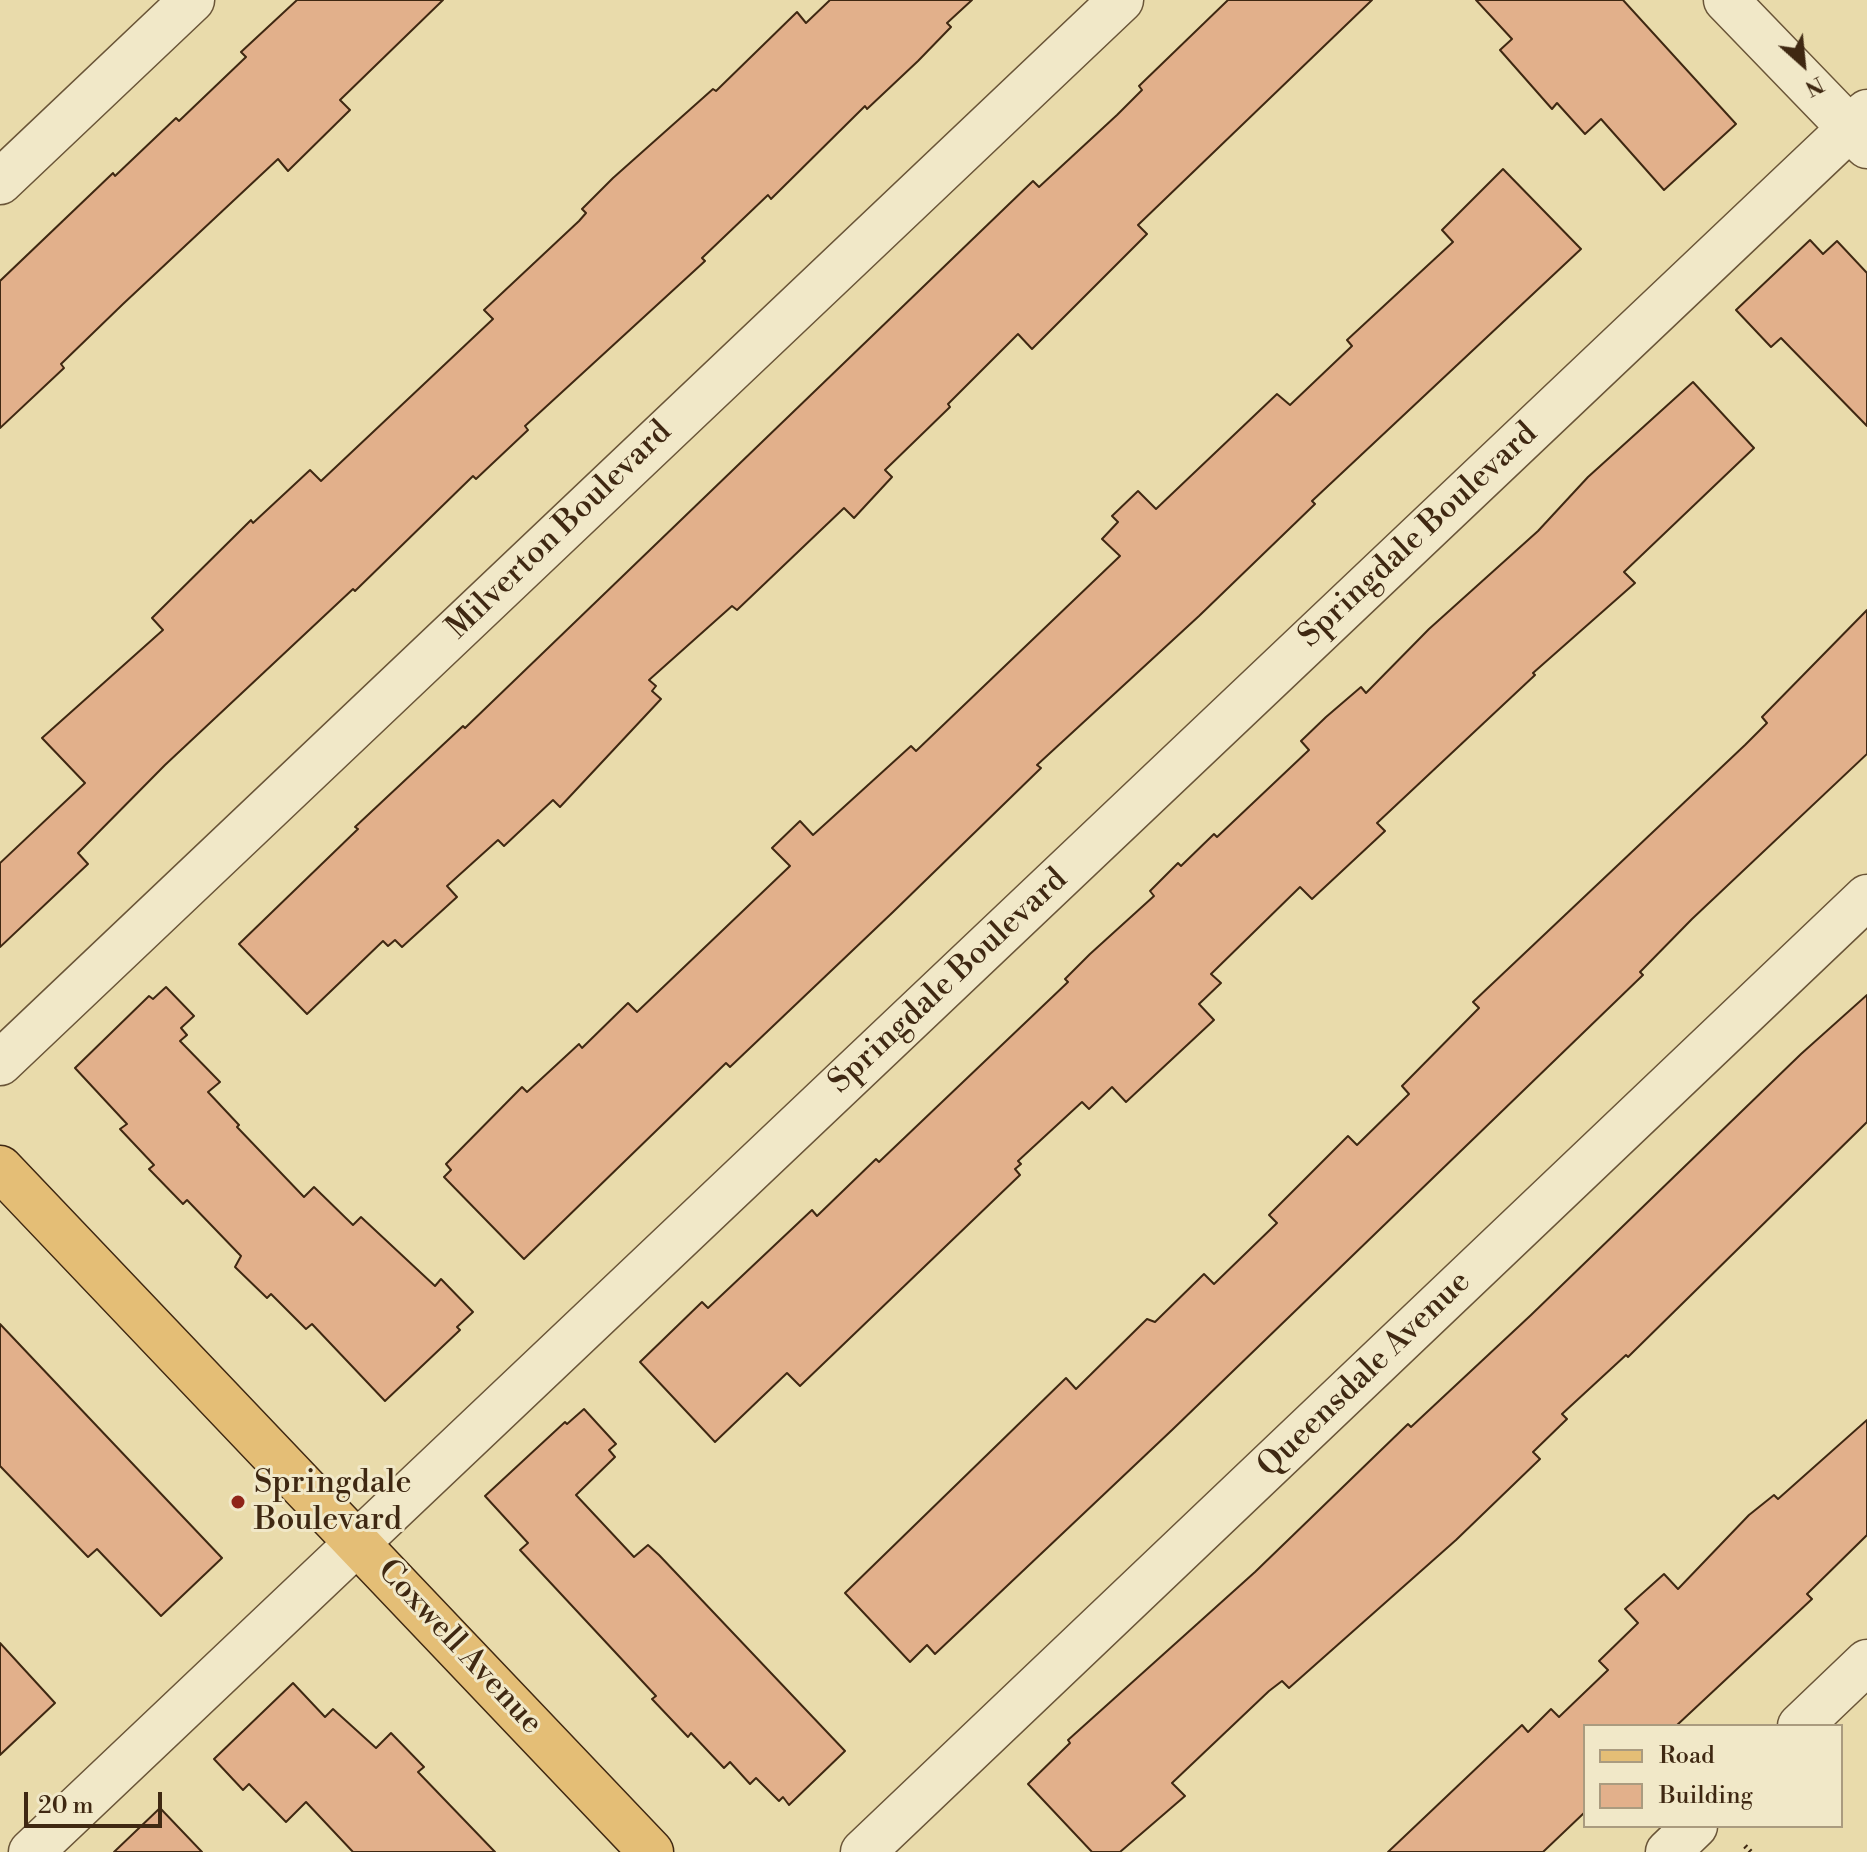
<!DOCTYPE html>
<style>
body{margin:0}
#map{position:relative;width:1867px;height:1852px;overflow:hidden;background:#e9dbab;font-family:"Libre Bodoni",serif}
canvas{display:block}
.legend{position:absolute;left:1583px;top:1724px;width:260px;height:104px;box-sizing:border-box;background:#f1e8c8;border:2px solid #aa9b7f;margin:0;padding:10px 14px;list-style:none;font-size:24px;color:#3f2812}
.legend li{display:flex;align-items:center;gap:16px;height:40px}
.legend b{width:40px;border:2px solid #aa9b7f}
.north{position:absolute;left:1763px;top:24px;width:80px;height:80px;-webkit-text-stroke:6px #f1e8c8;paint-order:stroke;rotate:153deg;font-size:22px;font-weight:700;line-height:32px;text-align:center;color:#3f2812}
.north::after{content:'';display:block;margin:auto;width:28px;height:36px;background:#3f2812;clip-path:polygon(50% 0,100% 100%,50% 72%,0 100%)}
.scale{position:absolute;left:24px;top:1792px;width:138px;height:36px;box-sizing:border-box;border:4px solid #3f2812;border-top:0;padding-left:10px;font-size:24px;line-height:28px;white-space:nowrap;color:#3f2812;-webkit-text-stroke:6px #f1e8c8;paint-order:stroke}
</style>
<div id="map">
<canvas width="1867" height="1852"></canvas>
<ul class="legend">
<li><b style="height:10px;background:#e4be76"></b>Road</li>
<li><b style="height:22px;background:#e2b08b"></b>Building</li>
</ul>
<div class="north">N</div>
<div class="scale">20 m</div>
</div>
<script>
const ctx = document.querySelector('canvas').getContext('2d');
ctx.lineJoin = 'round';
function fillPath(path, color) {
  ctx.fillStyle = color;
  ctx.fill(path, 'evenodd');
}
function strokePath(path, color, width, dash) {
  ctx.strokeStyle = color;
  ctx.lineWidth = width;
  ctx.lineCap = dash ? 'butt' : 'round';
  ctx.setLineDash(dash || []);
  ctx.stroke(path);
}
function write(font, color, halo, rows, align = 'center') {
  ctx.font = font + ' "Libre Bodoni",serif';
  ctx.lineWidth = 6;
  ctx.setLineDash([]);
  ctx.textBaseline = 'middle';
  ctx.strokeStyle = halo;
  ctx.fillStyle = color;
  for (const [text, x, y, turn = 0] of rows) {
    ctx.save();
    ctx.translate(x, y);
    ctx.rotate((+turn || 0) * Math.PI / 180);
    ctx.textAlign = isNaN(turn) ? turn : align;
    if (halo) ctx.strokeText(text, 0, 0);
    ctx.fillText(text, 0, 0);
    ctx.restore();
  }
}
const building = new Path2D(`
 M 297,0 L 443,0 L 340,100 L 350,110 L 288,171 L 278,159 L 123,304 L 61,364 L 64,368 L 0,428 L 0,281 L 113,173 L 115,176 L 176,118 L 179,121 L 246,57 L 241,52 Z
 M 830,0 L 972,0 L 947,23 L 951,27 L 918,61 L 867,109 L 865,106 L 771,199 L 768,195 L 702,258 L 705,261 L 525,426 L 528,430 L 476,479 L 473,476 L 355,591 L 353,589 L 165,765 L 78,853 L 88,864 L 0,947 L 0,863 L 85,783 L 42,738 L 163,630 L 152,618 L 251,520 L 253,523 L 310,470 L 321,481 L 493,319 L 484,310 L 579,221 L 586,213 L 582,209 L 613,178 L 713,89 L 716,91 L 797,12 L 806,23 Z
 M 1228,0 L 1372,0 L 1138,225 L 1147,234 L 1032,349 L 1018,334 L 948,404 L 950,407 L 885,470 L 892,477 L 854,518 L 844,508 L 737,610 L 732,606 L 649,680 L 656,686 L 652,691 L 661,699 L 560,807 L 553,800 L 504,846 L 498,840 L 447,886 L 457,897 L 402,947 L 395,940 L 388,946 L 383,941 L 307,1014 L 239,944 L 358,829 L 355,827 L 463,726 L 465,728 L 1033,181 L 1039,187 L 1117,115 L 1142,90 L 1139,86 Z
 M 1476,0 L 1623,0 L 1736,124 L 1664,190 L 1601,119 L 1585,134 L 1557,103 L 1552,109 L 1500,50 L 1512,39 Z
 M 1503,169 L 1581,249 L 1312,501 L 1315,504 L 1199,616 L 1037,765 L 1041,768 L 893,912 L 730,1067 L 726,1063 L 524,1259 L 444,1177 L 451,1170 L 446,1164 L 522,1087 L 527,1092 L 579,1044 L 582,1048 L 628,1003 L 637,1012 L 790,866 L 772,848 L 800,821 L 813,835 L 911,746 L 916,751 L 1120,556 L 1102,539 L 1118,522 L 1112,516 L 1138,491 L 1156,509 L 1277,394 L 1290,405 L 1352,346 L 1347,340 L 1453,242 L 1442,230 Z
 M 1810,240 L 1823,254 L 1837,241 L 1867,273 L 1867,426 L 1781,338 L 1771,347 L 1736,310 Z
 M 1693,382 L 1754,448 L 1624,572 L 1635,583 L 1533,673 L 1535,675 L 1377,823 L 1385,831 L 1312,899 L 1300,887 L 1211,974 L 1221,983 L 1199,1004 L 1214,1020 L 1126,1102 L 1112,1087 L 1089,1109 L 1082,1102 L 1018,1161 L 1021,1164 L 1015,1169 L 1020,1175 L 800,1386 L 787,1373 L 715,1442 L 640,1362 L 702,1302 L 708,1308 L 812,1210 L 817,1216 L 876,1159 L 879,1162 L 1068,982 L 1065,979 L 1090,954 L 1154,896 L 1150,891 L 1178,863 L 1181,866 L 1214,834 L 1217,837 L 1309,750 L 1301,741 L 1326,717 L 1361,687 L 1366,693 L 1429,629 L 1538,531 L 1588,477 Z
 M 1867,610 L 1867,754 L 1692,919 L 1640,972 L 1643,975 L 1172,1430 L 935,1654 L 927,1645 L 910,1662 L 845,1593 L 1066,1378 L 1076,1389 L 1147,1319 L 1155,1322 L 1204,1274 L 1214,1284 L 1277,1223 L 1269,1215 L 1348,1136 L 1357,1145 L 1409,1094 L 1402,1086 L 1479,1008 L 1473,1002 L 1745,745 L 1767,723 L 1762,717 Z
 M 166,987 L 194,1016 L 181,1028 L 187,1035 L 180,1041 L 220,1082 L 208,1092 L 239,1125 L 237,1127 L 304,1197 L 314,1187 L 353,1225 L 361,1217 L 435,1286 L 441,1279 L 473,1312 L 457,1327 L 460,1330 L 385,1401 L 312,1324 L 306,1329 L 271,1294 L 267,1298 L 235,1267 L 241,1256 L 187,1200 L 183,1204 L 149,1169 L 154,1165 L 120,1129 L 127,1124 L 75,1068 L 149,996 L 153,999 Z
 M 1867,995 L 1867,1122 L 1628,1357 L 1626,1355 L 1562,1414 L 1567,1419 L 1533,1452 L 1540,1459 L 1456,1540 L 1289,1688 L 1282,1681 L 1269,1691 L 1172,1783 L 1185,1796 L 1120,1852 L 1092,1852 L 1028,1784 L 1070,1743 L 1068,1740 L 1255,1572 L 1408,1424 L 1411,1427 L 1531,1315 L 1801,1054 Z
 M 0,1324 L 222,1558 L 161,1616 L 97,1549 L 88,1557 L 0,1466 Z
 M 584,1409 L 616,1444 L 609,1450 L 615,1457 L 576,1495 L 634,1557 L 648,1545 L 659,1555 L 845,1751 L 789,1805 L 783,1797 L 779,1801 L 756,1778 L 750,1784 L 730,1762 L 724,1768 L 691,1733 L 688,1737 L 652,1699 L 656,1696 L 520,1550 L 528,1543 L 485,1496 L 565,1422 L 567,1424 Z
 M 1867,1420 L 1867,1535 L 1807,1594 L 1812,1599 L 1676,1726 L 1585,1726 L 1585,1812 L 1543,1852 L 1388,1852 L 1522,1725 L 1528,1732 L 1551,1709 L 1559,1717 L 1608,1670 L 1599,1661 L 1638,1623 L 1625,1609 L 1664,1574 L 1678,1589 L 1749,1515 L 1774,1495 L 1778,1499 Z
 M 0,1643 L 55,1703 L 0,1755 Z
 M 293,1683 L 325,1717 L 333,1709 L 376,1748 L 391,1733 L 424,1767 L 418,1772 L 495,1852 L 353,1852 L 306,1802 L 286,1822 L 249,1784 L 243,1790 L 214,1759 Z
 M 160,1808 L 202,1852 L 114,1852 Z`);
const path = new Path2D(`
 M 1745,1846 L 1751,1852`);
const minor = new Path2D(`
 M 1726,0 L 1867,146
 M 0,182 L 192,0
 M 0,1063 L 1121,0
 M 1800,1726 L 1867,1662
 M 31,1852 L 1867,112
 M 863,1852 L 1867,897
 M 1668,1852 L 1695,1826`);
const major = new Path2D(`
 M 0,1168 L 651,1852`);
const markers = [
 [238,1502,8,"#8f2418"]
];
const streetNames = [
 ["Milverton Boulevard",560,531,-44],
 ["Springdale Boulevard",1419,536,-43],
 ["Springdale Boulevard",949,982,-43],
 ["Queensdale Avenue",1365,1375,-44],
 ["Coxwell Avenue",459,1648,47]
];
const poiNames = [
 ["Springdale",254,1484],
 ["Boulevard",254,1521]
];
fillPath(building, '#e2b08b');
strokePath(building, '#3f2812', 2);
strokePath(minor, '#6a5538', 47);
strokePath(major, '#3f2812', 47);
strokePath(path, '#3f2812', 5, [2, 4]);
strokePath(minor, '#f1e8c8', 44);
strokePath(major, '#e4be76', 44);
for (const [x, y, r, color] of markers) {
  const dot = new Path2D();
  dot.arc(x, y, r, 0, 2 * Math.PI);
  ctx.fillStyle = color;
  ctx.fill(dot);
  strokePath(dot, '#f1e8c8', 3);
}
write('32px', '#3f2812', '#f1e8c8', streetNames);
write('32px', '#3f2812', '#f1e8c8', poiNames, 'left');
</script>
